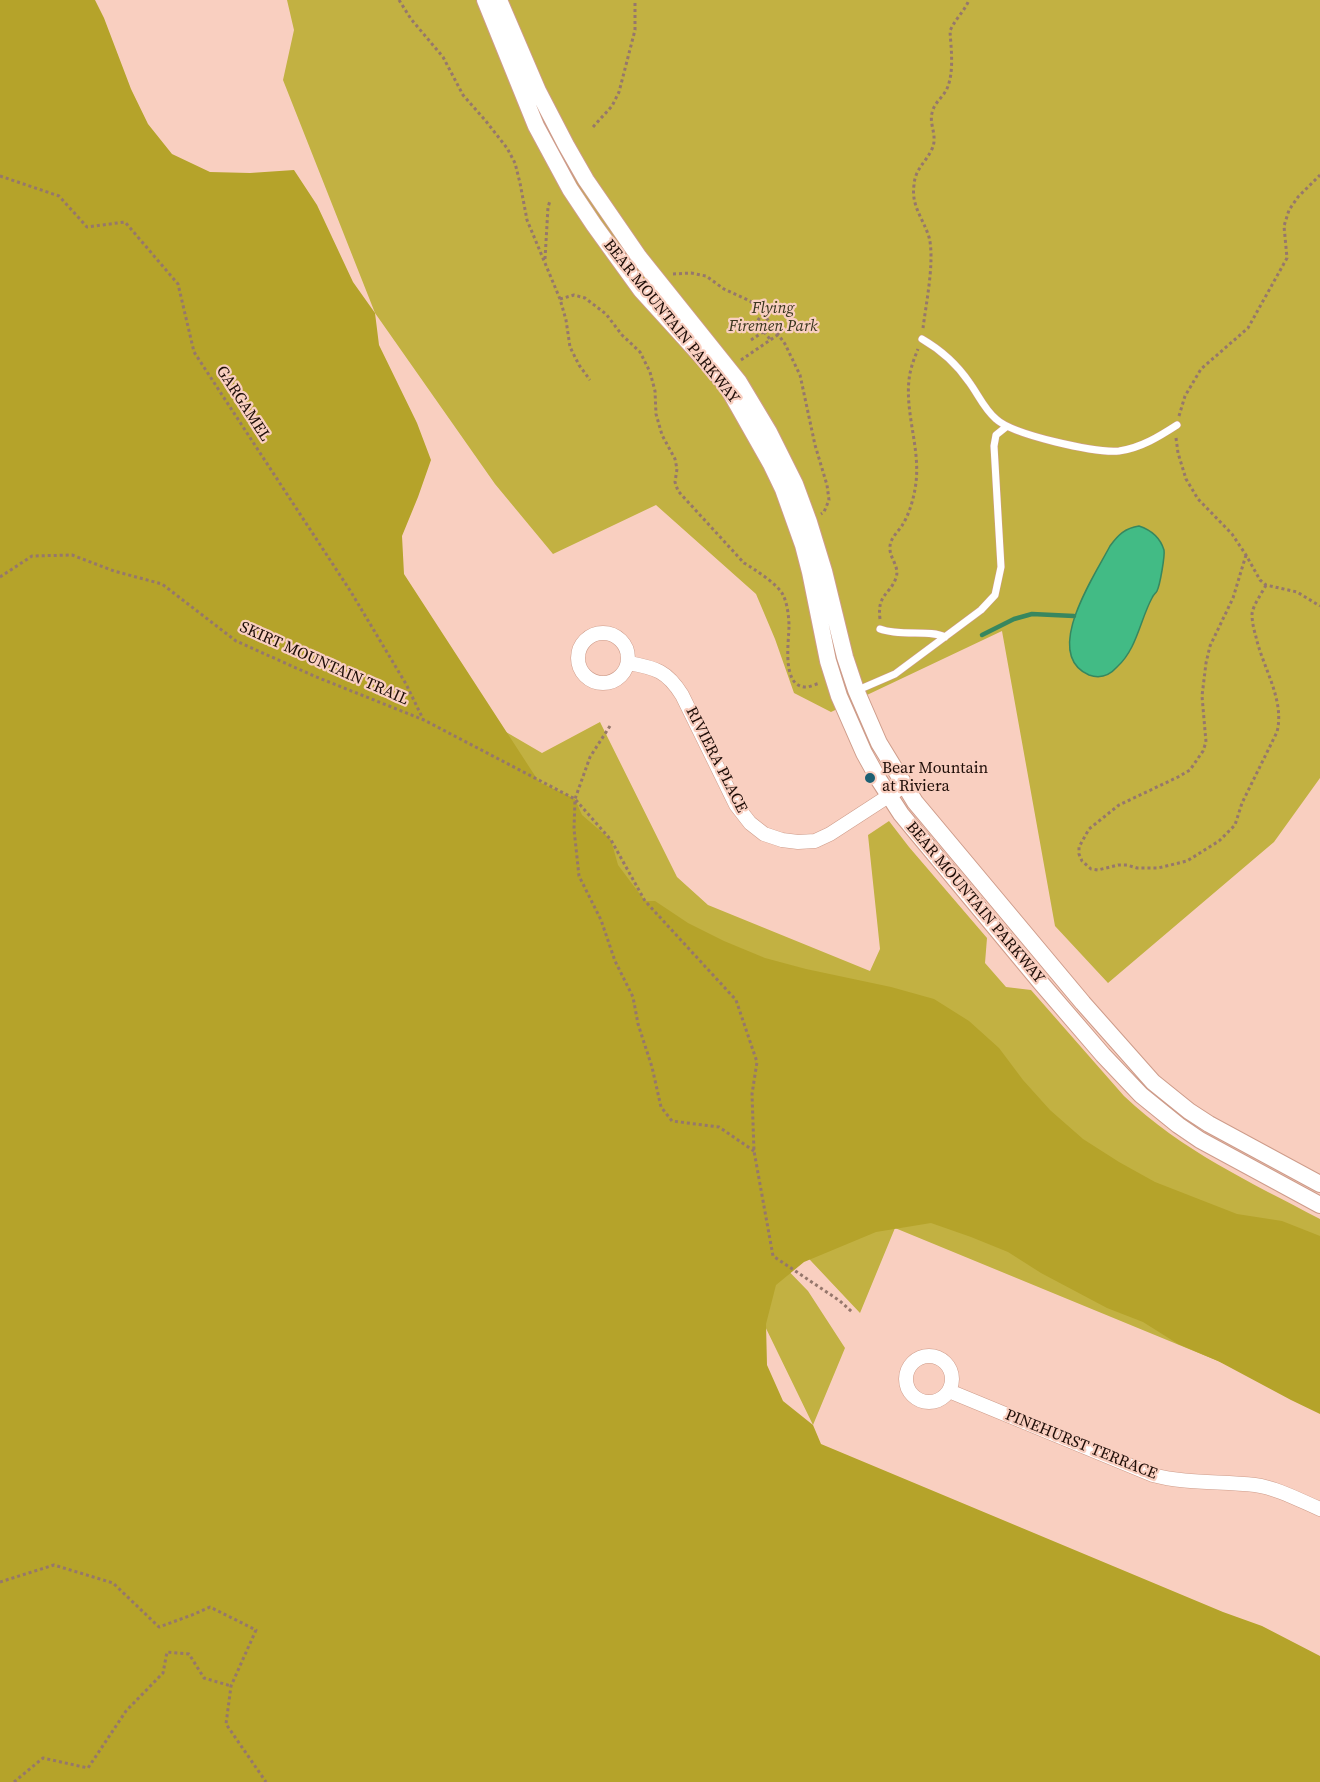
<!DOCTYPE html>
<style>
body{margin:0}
canvas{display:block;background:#f9cfc0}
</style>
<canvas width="1320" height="1782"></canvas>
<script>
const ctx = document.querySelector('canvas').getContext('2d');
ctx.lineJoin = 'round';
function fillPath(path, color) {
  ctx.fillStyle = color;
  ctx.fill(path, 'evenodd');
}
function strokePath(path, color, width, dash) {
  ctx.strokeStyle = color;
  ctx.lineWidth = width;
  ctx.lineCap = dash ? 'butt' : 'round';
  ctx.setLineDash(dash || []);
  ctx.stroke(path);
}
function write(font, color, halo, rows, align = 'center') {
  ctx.font = font + ' "Source Serif 4",serif';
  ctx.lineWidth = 4.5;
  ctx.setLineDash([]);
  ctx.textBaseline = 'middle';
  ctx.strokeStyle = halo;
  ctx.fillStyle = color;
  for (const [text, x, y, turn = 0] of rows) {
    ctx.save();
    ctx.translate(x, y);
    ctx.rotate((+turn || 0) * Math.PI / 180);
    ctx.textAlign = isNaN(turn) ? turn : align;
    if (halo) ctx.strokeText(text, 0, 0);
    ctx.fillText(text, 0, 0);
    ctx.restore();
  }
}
const green = new Path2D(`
 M 287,0 L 1320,0 L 1320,778 L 1274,842 L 1108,983 L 1055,926 L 1002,631 L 831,712 L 794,693 L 775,639 L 756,594 L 656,505 L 553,554 L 495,484 L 375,313 L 283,80 L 294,30 Z
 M 465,708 L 542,753 L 600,722 L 677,877 L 708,905 L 870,971 L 880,949 L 868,835 L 889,821 L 909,847 L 987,938 L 985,963 L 1006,987 L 1031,990 L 1124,1096 C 1182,1151 1250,1182 1320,1219 L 1320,1403 L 895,1228 L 860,1313 L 795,1244 Z
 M 776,1258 L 808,1291 L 845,1348 L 813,1425 L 742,1279 Z`);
const forest = new Path2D(`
 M 0,0 L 95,0 L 104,18 L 131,89 L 148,124 L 172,154 L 210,172 L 250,173 L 294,170 L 317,205 L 353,282 L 375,313 L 379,345 L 417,423 L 431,460 L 418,497 L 402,536 L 404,574 L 539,782 L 575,799 L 582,815 L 611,840 L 618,865 L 645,901 L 655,901 L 688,923 L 724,941 L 765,958 L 806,969 L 891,987 L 934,999 L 969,1021 L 999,1048 L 1023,1080 L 1050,1110 L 1083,1139 L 1119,1162 L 1155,1182 L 1237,1214 L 1282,1221 L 1320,1236 L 1320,1414 L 1291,1400 L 1218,1361 L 1178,1344 L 1143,1322 L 1107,1308 L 1041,1273 L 1008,1252 L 971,1237 L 931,1223 L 876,1232 L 804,1262 L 776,1285 L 766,1324 L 767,1365 L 783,1401 L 813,1425 L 821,1444 L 1223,1612 L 1262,1626 L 1320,1656 L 1320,1782 L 0,1782 Z`);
const water = new Path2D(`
 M 1139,526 C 1151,530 1160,537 1164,550 C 1165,556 1160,585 1157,591 C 1156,593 1153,595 1152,598 C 1140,620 1137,649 1117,667 C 1109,676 1100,679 1089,675 C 1041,654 1095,575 1110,546 C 1118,535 1125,528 1139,526 Z`);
const stream = new Path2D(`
 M 982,635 L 1014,619 L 1032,614 L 1074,616`);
const path = new Path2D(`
 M 399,0 L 411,19 L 443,57 L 463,95 L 485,120 L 507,148 L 515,163 L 520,183 L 527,220 L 560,299 L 566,320 L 570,347 L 579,365 L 590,380
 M 593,127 L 612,106 L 619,92 L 635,30 L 635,0
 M 0,176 L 59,196 L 87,227 L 125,222 L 178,284 L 194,352 L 351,592 L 406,684 L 423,719
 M 545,259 L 548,207 L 550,201
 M 673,274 L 691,273 L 706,276 L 724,289 L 750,301 L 763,313 L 785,344 L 800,375 L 815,445 L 827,485 L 829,500 L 824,512 L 821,514
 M 560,299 L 574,295 L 585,298 L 606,314 L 622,335 L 640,352 L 650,372 L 655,391 L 656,414 L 662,435 L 675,459 L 677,469 L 675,482 L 678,491 L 744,563 C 753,568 779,585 783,595 C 787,602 789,617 789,626 C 789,641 781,687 806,687 C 810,687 816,684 820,683
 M 763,313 L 756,323 L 770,339
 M 923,328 C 926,304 935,260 929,237 C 923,218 911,206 914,185 C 915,169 926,162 932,149 C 938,136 929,125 932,113 C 934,102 945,96 948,86 C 954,70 951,48 950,31 C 955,19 964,12 969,0
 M 751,340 L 763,332
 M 741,360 L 779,334
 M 1179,416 L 1185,396 L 1201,369 L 1248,328 L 1287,258 L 1284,226 L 1289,210 L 1298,197 L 1320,175
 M 1176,438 L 1178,453 L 1186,479 L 1198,499 L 1232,534 L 1246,555 L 1260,580 L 1266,585 L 1297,592 L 1320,606
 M 1246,555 L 1233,598 L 1210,646 L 1206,663 L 1202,696 L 1206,742 L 1203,751 L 1190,770 L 1178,777 L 1119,805 L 1089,829 L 1079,847 L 1079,854 L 1082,861 L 1091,869 L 1098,870 L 1118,865 L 1127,865 L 1137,868 L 1158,868 L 1187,861 L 1219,841 L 1235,825 L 1242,803 L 1277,732 C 1285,700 1263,668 1256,637 C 1254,630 1252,622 1252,614 C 1253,605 1262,593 1266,585
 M 0,577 L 32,556 L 72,555 L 114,571 L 162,584 L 236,641 L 314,676 L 424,720 L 575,799 L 611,840 L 645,901 L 736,1000 L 757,1062 L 752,1094 L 754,1151 L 773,1256 L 840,1301 L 852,1312
 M 880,619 C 877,594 889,596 896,578 C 900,566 889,558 890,547 C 890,538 899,531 903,524 C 909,514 913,501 915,489 C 922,452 905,416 909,380 C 910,369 914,359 918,349
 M 610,726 L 590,757 L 575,799 L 574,829 L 579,876 L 601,920 L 615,961 L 633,997 L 638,1024 L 652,1067 L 661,1107 L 672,1121 L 719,1127 L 754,1151
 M 0,1582 L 54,1565 L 113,1583 L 159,1627 L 192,1615 L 210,1607 L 256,1630 L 231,1686 L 226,1724 L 266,1782
 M 14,1782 L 43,1758 L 88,1768 L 126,1711 L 163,1673 L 167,1652 L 189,1654 L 204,1678 L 231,1686`);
const service = new Path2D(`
 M 922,339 C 941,350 956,363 969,382 C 978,394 984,409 996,419 C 1013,435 1095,453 1119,451 C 1141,448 1160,436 1177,425
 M 880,629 C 901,637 930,629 945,637
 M 858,690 L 895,674 L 981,610 L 995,595 L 1001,567 L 994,446 L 996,435 L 1006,427`);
const minor = new Path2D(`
 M578 658a25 25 0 1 1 50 0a25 25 0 1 1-50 0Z
 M 629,663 C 656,668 667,671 682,695 L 736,805 L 750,823 L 764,834 L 782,840 L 798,842 L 815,841 L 830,834 L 904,786
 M906 1379a23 23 0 1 1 46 0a23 23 0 1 1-46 0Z
 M 949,1391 L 1153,1475 C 1186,1484 1221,1481 1255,1485 C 1277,1488 1299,1500 1320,1509`);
const tertiary = new Path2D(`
 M 485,0 L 536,126 L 570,189 L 594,225 L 641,290 L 712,368 L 728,388 L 771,464 L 783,489 L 803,545 L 810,572 L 828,661 L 839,696 L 864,753 L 879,780 L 901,814 L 1041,983 L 1103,1055 L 1141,1095 L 1178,1125 L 1200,1140 L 1320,1205
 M 499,0 L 538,91 L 566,145 L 586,180 L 639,257 L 739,382 L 769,432 L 795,484 L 809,522 L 824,571 L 845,657 L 856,690 L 879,743 L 915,802 L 1083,1003 L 1153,1082 L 1189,1111 L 1209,1124 L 1320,1184`);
const markers = [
 [870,778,6,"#1d6073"]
];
const parkNames = [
 ["Flying",773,309],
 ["Firemen Park",773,327]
];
const streetNames = [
 ["BEAR MOUNTAIN PARKWAY",671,322,51],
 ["GARGAMEL",243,404,57],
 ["SKIRT MOUNTAIN TRAIL",324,664,24],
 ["RIVIERA PLACE",716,760,63],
 ["BEAR MOUNTAIN PARKWAY",975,903,50],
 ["PINEHURST TERRACE",1081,1445,22]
];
const poiNames = [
 ["Bear Mountain",882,769],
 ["at Riviera",882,787]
];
fillPath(green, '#c2b142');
fillPath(forest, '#b5a32a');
fillPath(water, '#42bb85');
strokePath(water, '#37875f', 1.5);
strokePath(stream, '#37875f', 4.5);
strokePath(service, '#ce9c8a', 8);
strokePath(minor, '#ce9c8a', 15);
strokePath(tertiary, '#ce9c8a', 18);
strokePath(path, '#96776c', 3, [3, 3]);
strokePath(service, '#fff', 7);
strokePath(minor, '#fff', 14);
strokePath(tertiary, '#fff', 16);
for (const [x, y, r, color] of markers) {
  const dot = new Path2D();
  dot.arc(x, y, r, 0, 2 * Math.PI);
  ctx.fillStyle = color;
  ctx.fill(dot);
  strokePath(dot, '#f9cfc0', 2);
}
write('italic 16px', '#39351d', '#f9cfc0', parkNames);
write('16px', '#1e0d07', '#f9cfc0', streetNames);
write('16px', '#1e0d07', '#f9cfc0', poiNames, 'left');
</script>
